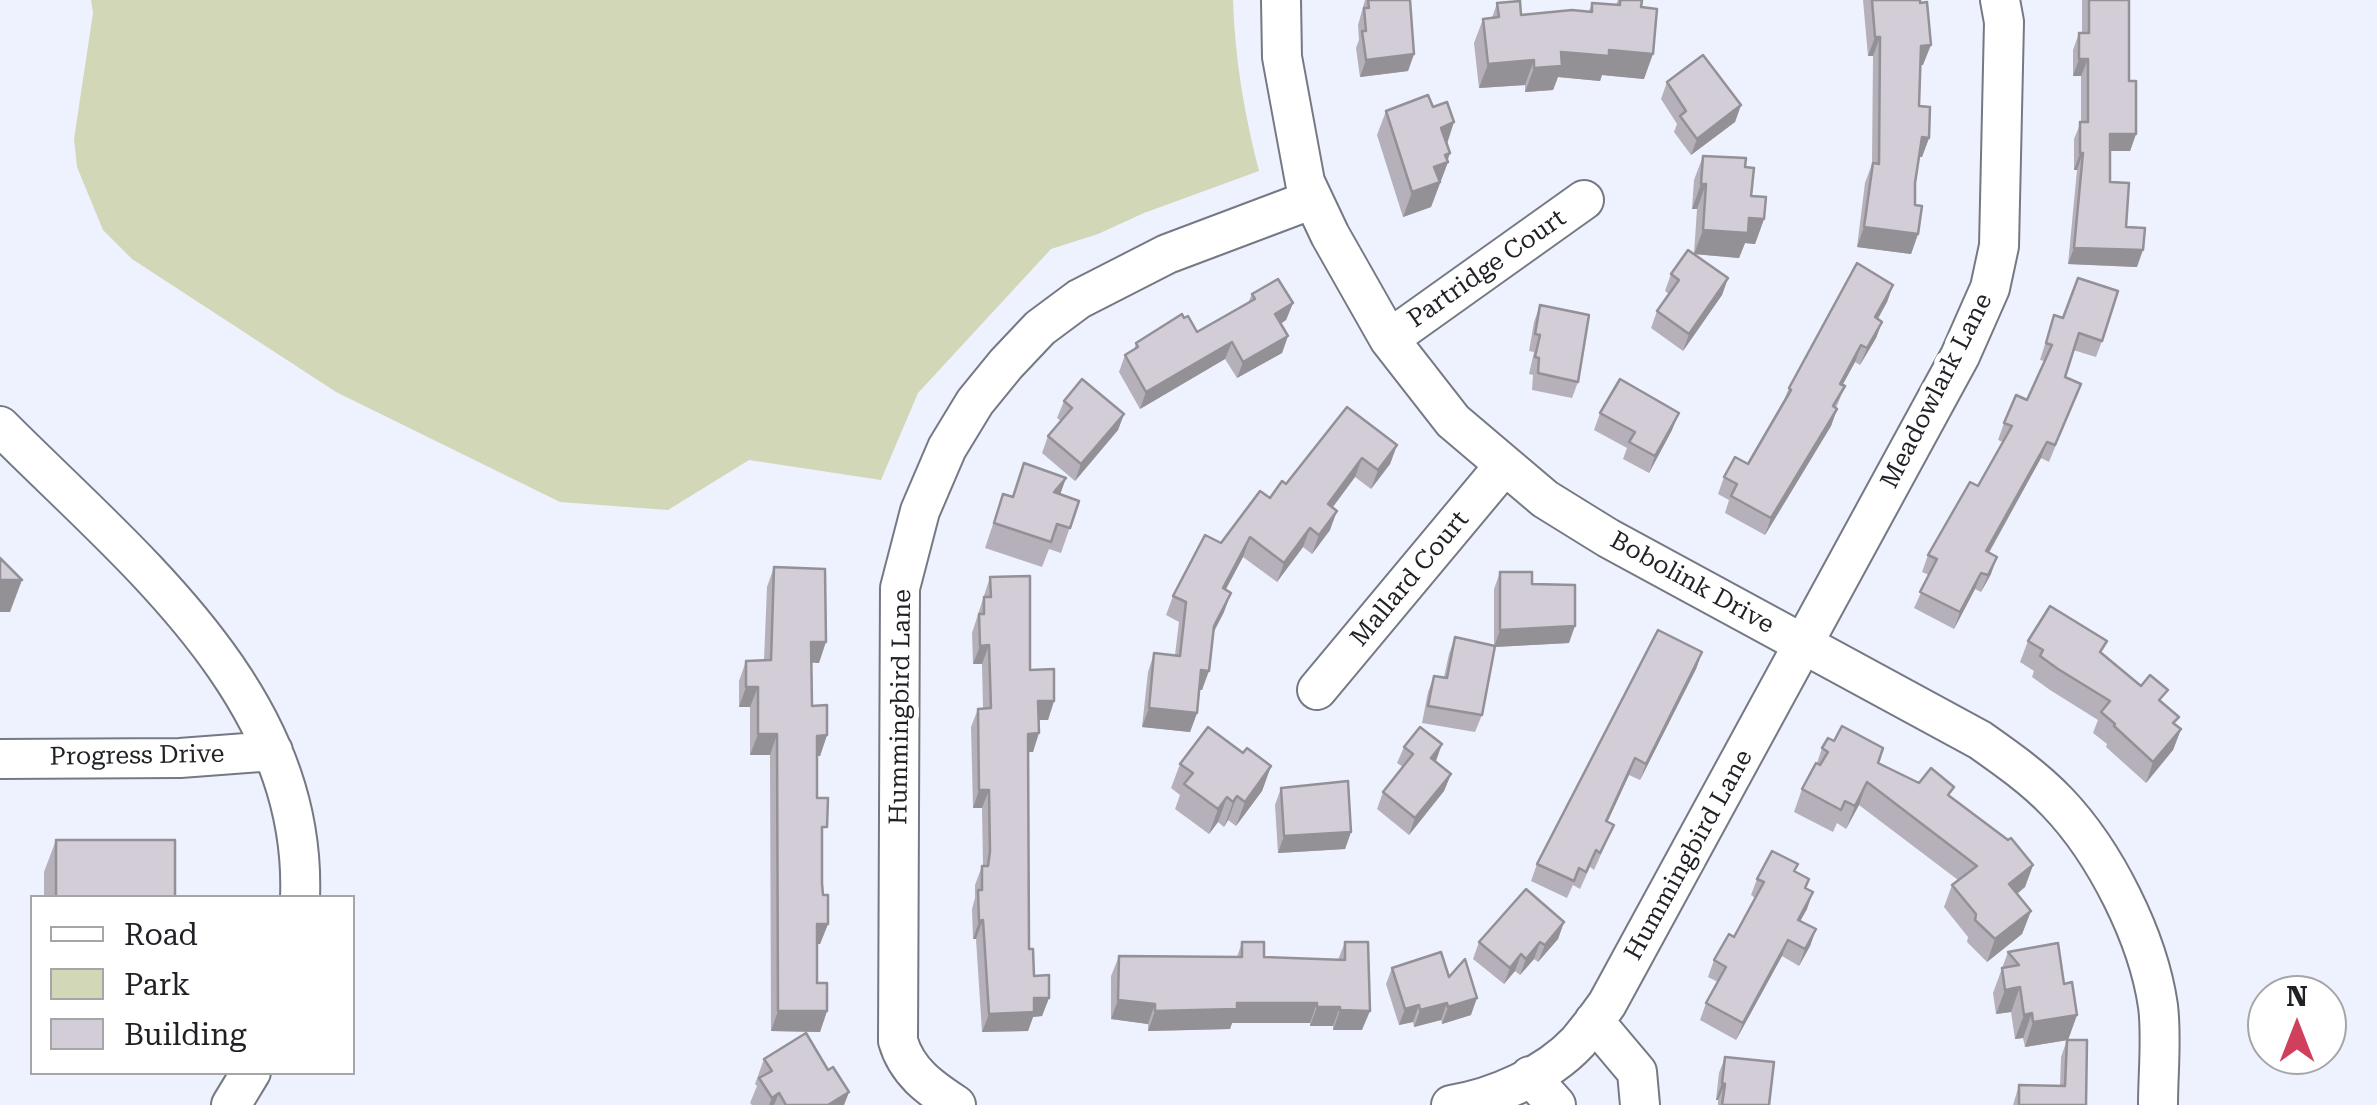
<!DOCTYPE html>
<style>
body{margin:0}
#map{position:relative;width:2377px;height:1105px;overflow:hidden;background:#edf2fe;font-family:"Roboto Serif",serif}
canvas{display:block}
.legend{position:absolute;left:30px;top:895px;width:325px;height:180px;box-sizing:border-box;background:#fff;border:2px solid #a5a6a8;margin:0;padding:12px 18px;list-style:none;font-size:30px;color:#1f2125}
.legend li{display:flex;align-items:center;gap:20px;height:50px}
.legend b{width:50px;border:2px solid #a5a6a8}
.north{position:absolute;left:2247px;top:975px;width:100px;height:100px;box-sizing:border-box;background:#fff;border:2px solid #a5a6a8;border-radius:50%;rotate:0deg;font-size:28px;font-weight:700;line-height:40px;text-align:center;color:#1f2125}
.north::after{content:'';display:block;margin:auto;width:35px;height:45px;background:#d0405d;clip-path:polygon(50% 0,100% 100%,50% 72%,0 100%)}
</style>
<div id="map">
<canvas width="2377" height="1105"></canvas>
<ul class="legend">
<li><b style="height:12px;background:#fff"></b>Road</li>
<li><b style="height:28px;background:#d2d7b8"></b>Park</li>
<li><b style="height:28px;background:#d2cdd7"></b>Building</li>
</ul>
<div class="north">N</div>
</div>
<script>
const ctx = document.querySelector('canvas').getContext('2d');
ctx.lineJoin = 'round';
function fillPath(path, color) {
  ctx.fillStyle = color;
  ctx.fill(path, 'evenodd');
}
function strokePath(path, color, width, dash) {
  ctx.strokeStyle = color;
  ctx.lineWidth = width;
  ctx.lineCap = dash ? 'butt' : 'round';
  ctx.setLineDash(dash || []);
  ctx.stroke(path);
}
function write(font, color, halo, rows, align = 'center') {
  ctx.font = font + ' "Roboto Serif",serif';
  ctx.lineWidth = 10;
  ctx.setLineDash([]);
  ctx.textBaseline = 'middle';
  ctx.strokeStyle = halo;
  ctx.fillStyle = color;
  for (const [text, x, y, turn = 0] of rows) {
    ctx.save();
    ctx.translate(x, y);
    ctx.rotate((+turn || 0) * Math.PI / 180);
    ctx.textAlign = isNaN(turn) ? turn : align;
    if (halo) ctx.strokeText(text, 0, 0);
    ctx.fillText(text, 0, 0);
    ctx.restore();
  }
}
const green = new Path2D(`
 M 91,0 L 1233,0 C 1235,59 1244,113 1259,171 L 1144,213 L 1098,234 L 1051,249 L 918,393 L 881,480 L 749,460 L 668,510 L 560,502 L 336,392 L 132,259 L 103,230 L 77,167 L 74,139 L 93,13 Z`);
const minor = new Path2D(`
 M 1281,0 L 1282,57 L 1305,182 L 1330,235 L 1389,339 L 1453,421 L 1545,499 L 1608,538 L 1980,740 C 2007,759 2034,778 2057,802 C 2105,852 2148,937 2158,1006 C 2162,1037 2158,1073 2158,1105
 M 1389,339 L 1584,200
 M 0,426 C 130,557 308,694 300,898
 M 1317,690 L 1503,467
 M 0,759 L 180,758 L 273,751
 M 1594,1021 L 1637,1072 L 1640,1105
 M 1530,1076 L 1556,1105
 M 231,1105 L 251,1072
 M 956,1105 C 930,1088 907,1072 898,1041 L 900,588 L 920,511 L 947,448 L 975,402 L 1006,364 L 1040,328 L 1079,299 L 1167,254 L 1313,199
 M 1451,1105 C 1495,1098 1547,1075 1578,1042 C 1588,1030 1598,1017 1607,1004 L 1960,356 L 1990,288 L 1999,246 L 2004,22 L 2000,0`);
const wall = new Path2D(`
 M 1365,0 L 1410,0 L 1414,54 L 1408,71 L 1360,77 L 1356,48 L 1359,40 L 1358,25 Z
 M 1618,0 L 1642,0 L 1644,79 L 1602,75 L 1600,81 L 1558,77 L 1553,90 L 1525,92 L 1525,85 L 1479,88 L 1474,43 L 1483,19 L 1492,18 L 1497,3 L 1521,15 L 1589,11 L 1592,3 L 1616,5 Z
 M 1863,0 L 1920,0 L 1923,65 L 1920,65 L 1919,106 L 1929,138 L 1922,157 L 1919,157 L 1915,183 L 1915,205 L 1918,234 L 1911,254 L 1857,247 L 1865,183 L 1872,164 L 1873,56 L 1868,56 Z
 M 2082,0 L 2129,0 L 2129,81 L 2136,134 L 2130,151 L 2110,151 L 2110,182 L 2126,227 L 2137,267 L 2068,264 L 2077,170 L 2074,170 L 2074,139 L 2081,122 L 2081,76 L 2073,76 L 2073,50 L 2079,33 L 2082,33 Z
 M 1667,82 L 1741,105 L 1735,122 L 1691,155 L 1674,132 L 1677,124 L 1661,99 Z
 M 1386,111 L 1447,144 L 1450,153 L 1448,160 L 1448,162 L 1431,207 L 1403,217 L 1377,135 Z
 M 1703,156 L 1745,167 L 1751,196 L 1764,219 L 1755,244 L 1745,243 L 1739,258 L 1694,254 L 1728,278 L 1722,295 L 1683,351 L 1651,328 L 1657,311 L 1669,294 L 1665,291 L 1671,274 L 1694,254 L 1697,209 L 1692,209 L 1694,180 Z
 M 1893,285 L 1887,302 L 1878,319 L 1882,322 L 1876,338 L 1860,365 L 1855,362 L 1842,385 L 1845,386 L 1836,408 L 1837,409 L 1831,426 L 1765,535 L 1725,513 L 1729,500 L 1718,494 L 1724,477 L 1748,464 L 1783,403 L 1789,388 Z
 M 1252,294 L 1293,303 L 1286,320 L 1281,324 L 1288,336 L 1282,353 L 1237,378 L 1225,359 L 1140,409 L 1119,372 L 1125,355 L 1134,350 L 1136,343 L 1197,332 L 1248,303 Z
 M 1540,305 L 1578,382 L 1572,398 L 1532,390 L 1533,375 L 1529,374 L 1534,352 L 1529,351 L 1534,322 Z
 M 2054,315 L 2102,341 L 2096,357 L 2073,350 L 2065,377 L 2081,384 L 2049,462 L 2041,458 L 1989,553 L 1991,574 L 1981,592 L 1975,589 L 1954,629 L 1914,608 L 1929,575 L 1922,572 L 1928,555 L 1978,486 L 2003,442 L 1998,440 L 2004,423 L 2027,400 L 2044,361 L 2040,360 Z
 M 1064,401 L 1124,414 L 1118,430 L 1075,481 L 1042,453 L 1048,436 L 1061,421 L 1057,418 Z
 M 1600,413 L 1672,430 L 1649,473 L 1623,459 L 1627,448 L 1594,430 Z
 M 1397,445 L 1390,464 L 1371,489 L 1355,477 L 1332,508 L 1330,530 L 1312,554 L 1303,547 L 1277,582 L 1243,557 L 1225,590 L 1224,612 L 1213,633 L 1202,690 L 1199,690 L 1197,713 L 1190,732 L 1142,727 L 1148,672 L 1154,653 L 1175,655 L 1179,622 L 1166,615 L 1173,596 L 1221,543 L 1286,484 Z
 M 1024,463 L 1066,478 L 1060,494 L 1079,501 L 1061,553 L 1049,549 L 1042,567 L 985,548 L 1003,494 L 1012,497 Z
 M 774,567 L 819,663 L 811,662 L 812,706 L 827,735 L 820,756 L 817,756 L 817,798 L 822,841 L 822,883 L 828,924 L 820,944 L 817,944 L 817,983 L 827,1011 L 820,1032 L 771,1031 L 770,755 L 750,755 L 750,707 L 739,707 L 739,681 L 746,661 L 764,660 L 767,587 Z
 M 1500,572 L 1532,584 L 1569,643 L 1495,647 L 1482,715 L 1475,732 L 1422,723 L 1428,692 L 1434,676 L 1444,677 L 1449,654 L 1455,637 L 1494,645 L 1494,589 Z
 M 990,577 L 1030,670 L 1054,701 L 1048,720 L 1039,720 L 1033,752 L 1028,752 L 1029,949 L 1034,976 L 1049,998 L 1042,1016 L 1033,1017 L 1028,1031 L 982,1032 L 976,939 L 973,939 L 972,909 L 975,898 L 975,885 L 982,866 L 983,866 L 982,808 L 973,808 L 971,727 L 978,709 L 983,708 L 982,664 L 973,664 L 972,633 Z
 M 2028,641 L 2103,653 L 2163,704 L 2176,725 L 2181,729 L 2173,750 L 2146,783 L 2106,747 L 2107,744 L 2093,733 L 2098,720 L 2050,690 L 2032,677 L 2034,671 L 2020,662 Z
 M 1702,652 L 1696,669 L 1640,780 L 1629,775 L 1607,822 L 1614,825 L 1607,841 L 1594,870 L 1590,867 L 1580,889 L 1573,885 L 1567,898 L 1531,881 L 1537,864 Z
 M 1404,747 L 1435,762 L 1451,774 L 1444,791 L 1409,835 L 1377,809 L 1383,792 L 1403,767 L 1397,763 Z
 M 1822,748 L 1878,763 L 1950,797 L 2033,865 L 2025,887 L 2017,894 L 2031,911 L 2022,934 L 1987,962 L 1967,942 L 1968,937 L 1944,907 L 1952,885 L 1958,880 L 1859,805 L 1846,829 L 1837,823 L 1833,832 L 1794,812 L 1802,789 L 1817,763 Z
 M 1243,753 L 1271,766 L 1262,791 L 1236,826 L 1228,820 L 1224,827 L 1218,822 L 1209,834 L 1175,809 L 1180,795 L 1171,788 L 1180,764 Z
 M 1281,788 L 1351,832 L 1345,849 L 1278,853 L 1275,805 Z
 M 56,840 L 175,898 L 44,898 L 44,872 Z
 M 1798,864 L 1795,871 L 1806,888 L 1807,909 L 1800,921 L 1816,929 L 1810,946 L 1799,966 L 1782,956 L 1736,1040 L 1700,1020 L 1706,1003 L 1718,982 L 1708,977 L 1714,960 L 1734,937 L 1755,898 L 1751,895 L 1757,879 Z
 M 1564,922 L 1558,939 L 1538,962 L 1534,959 L 1520,975 L 1515,971 L 1504,984 L 1473,959 L 1479,942 Z
 M 1242,942 L 1264,957 L 1338,960 L 1345,942 L 1362,1030 L 1333,1030 L 1333,1026 L 1310,1026 L 1310,1023 L 1232,1023 L 1230,1029 L 1148,1031 L 1148,1024 L 1111,1019 L 1111,976 L 1119,956 L 1237,957 Z
 M 2008,952 L 2064,984 L 2077,1015 L 2068,1040 L 2086,1105 L 2013,1105 L 2019,1085 L 2060,1086 L 2061,1057 L 2067,1040 L 2025,1047 L 2023,1038 L 2015,1039 L 2011,1012 L 1996,1014 L 1993,993 Z
 M 1392,968 L 1449,977 L 1471,1015 L 1442,1024 L 1441,1020 L 1414,1027 L 1413,1022 L 1399,1025 L 1386,984 Z
 M 1725,1057 L 1769,1105 L 1718,1105 L 1718,1100 L 1716,1100 L 1719,1073 Z
 M 764,1059 L 828,1070 L 849,1092 L 844,1105 L 752,1105 L 750,1103 L 757,1086 L 755,1084 Z`);
const shadedWall = new Path2D(`
 M 1875,37 L 1880,37 L 1873,56 L 1868,56 Z
 M 1931,45 L 1923,65 L 1914,66 L 1921,46 Z
 M 1609,50 L 1653,54 L 1644,79 L 1602,75 L 1600,81 L 1558,77 L 1553,90 L 1525,92 L 1534,68 L 1561,52 Z
 M 1414,54 L 1408,71 L 1360,77 L 1366,60 Z
 M 2079,59 L 2088,59 L 2081,76 L 2073,76 Z
 M 1534,60 L 1525,85 L 1479,88 L 1488,64 Z
 M 1741,105 L 1735,122 L 1691,155 L 1697,139 Z
 M 1454,122 L 1446,147 L 1441,128 Z
 M 2110,134 L 2136,134 L 2130,151 L 2104,151 Z
 M 1922,137 L 1929,138 L 1922,157 L 1914,157 Z
 M 1450,153 L 1446,163 L 1448,162 L 1431,207 L 1403,217 L 1412,192 L 1445,155 Z
 M 2080,153 L 2083,153 L 2077,170 L 2074,170 Z
 M 1701,184 L 1706,184 L 1697,209 L 1692,209 Z
 M 1749,218 L 1764,219 L 1755,244 L 1745,243 L 1739,258 L 1694,254 L 1703,230 Z
 M 1864,227 L 1918,234 L 1911,254 L 1857,247 Z
 M 2074,248 L 2143,250 L 2137,267 L 2068,264 Z
 M 1728,278 L 1722,295 L 1683,351 L 1689,334 Z
 M 1893,285 L 1887,302 L 1869,334 L 1875,317 Z
 M 1293,303 L 1286,320 L 1269,331 L 1275,314 Z
 M 1882,322 L 1876,338 L 1860,365 L 1867,348 Z
 M 1288,336 L 1282,353 L 1237,378 L 1243,362 Z
 M 1232,342 L 1225,359 L 1140,409 L 1146,392 Z
 M 1861,345 L 1855,362 L 1834,401 L 1840,384 Z
 M 1837,409 L 1831,426 L 1765,535 L 1771,518 Z
 M 1679,413 L 1672,430 L 1649,473 L 1655,456 Z
 M 1124,414 L 1118,430 L 1075,481 L 1081,464 Z
 M 2047,442 L 2041,458 L 1980,568 L 1986,551 Z
 M 1397,445 L 1390,464 L 1371,489 L 1378,470 Z
 M 1362,458 L 1355,477 L 1321,523 L 1328,504 Z
 M 1066,478 L 1057,503 L 1054,492 Z
 M 1337,511 L 1330,530 L 1312,554 L 1319,535 Z
 M 1310,528 L 1303,547 L 1277,582 L 1284,563 Z
 M 1250,537 L 1243,557 L 1216,608 L 1223,588 Z
 M 1997,557 L 1991,574 L 1981,592 L 1988,575 Z
 M 1981,573 L 1975,589 L 1954,629 L 1960,612 Z
 M 0,580 L 22,580 L 10,612 L 0,612 Z
 M 1231,593 L 1224,612 L 1207,645 L 1214,626 Z
 M 1575,626 L 1569,643 L 1494,647 L 1500,630 Z
 M 811,642 L 826,642 L 819,663 L 804,662 Z
 M 989,645 L 982,664 L 973,664 L 980,646 Z
 M 1702,652 L 1696,669 L 1640,780 L 1646,764 Z
 M 1201,670 L 1209,671 L 1202,690 L 1194,689 Z
 M 746,687 L 758,687 L 750,707 L 739,707 Z
 M 1038,701 L 1054,701 L 1048,720 L 1031,720 Z
 M 1149,708 L 1197,713 L 1190,732 L 1142,727 Z
 M 2181,729 L 2173,750 L 2146,783 L 2153,762 Z
 M 1039,733 L 1033,752 L 1022,752 L 1028,734 Z
 M 758,734 L 777,734 L 770,755 L 750,755 Z
 M 827,735 L 820,756 L 810,756 L 817,736 Z
 M 1442,744 L 1436,761 L 1425,775 L 1431,758 Z
 M 1635,758 L 1629,775 L 1600,838 L 1606,821 Z
 M 1271,766 L 1262,791 L 1236,826 L 1245,802 Z
 M 1451,774 L 1444,791 L 1409,835 L 1415,818 Z
 M 1867,782 L 1859,805 L 1846,829 L 1855,806 Z
 M 979,790 L 989,790 L 982,808 L 973,808 Z
 M 1237,796 L 1228,820 L 1224,827 L 1233,802 Z
 M 1227,797 L 1218,822 L 1209,834 L 1218,809 Z
 M 1351,832 L 1345,849 L 1278,853 L 1284,836 Z
 M 2033,865 L 2025,887 L 2001,907 L 2009,884 Z
 M 1813,892 L 1807,909 L 1792,936 L 1798,920 Z
 M 2031,911 L 2022,934 L 1987,962 L 1995,939 Z
 M 983,920 L 976,939 L 973,939 L 979,921 Z
 M 1564,922 L 1558,939 L 1538,962 L 1545,945 Z
 M 817,924 L 828,924 L 820,944 L 810,944 Z
 M 1816,929 L 1810,946 L 1799,966 L 1805,949 Z
 M 1788,940 L 1782,956 L 1736,1040 L 1743,1023 Z
 M 1540,942 L 1534,959 L 1520,975 L 1526,959 Z
 M 1521,954 L 1515,971 L 1504,984 L 1510,968 Z
 M 2020,987 L 2011,1012 L 1996,1014 L 2005,990 Z
 M 1034,998 L 1049,998 L 1042,1016 L 1033,1017 L 1028,1031 L 982,1032 L 989,1014 Z
 M 1477,998 L 1471,1015 L 1442,1024 L 1448,1007 Z
 M 1118,1000 L 1155,1004 L 1148,1024 L 1111,1019 Z
 M 1237,1003 L 1317,1003 L 1310,1023 L 1232,1023 L 1230,1029 L 1148,1031 L 1155,1011 Z
 M 1447,1003 L 1441,1020 L 1414,1027 L 1420,1010 Z
 M 1419,1005 L 1413,1022 L 1399,1025 L 1405,1009 Z
 M 1317,1007 L 1340,1007 L 1333,1026 L 1310,1026 Z
 M 1340,1010 L 1370,1011 L 1362,1030 L 1333,1030 Z
 M 778,1011 L 827,1011 L 820,1032 L 771,1031 Z
 M 2032,1013 L 2023,1038 L 2015,1039 L 2024,1015 Z
 M 2077,1015 L 2068,1040 L 2025,1047 L 2033,1022 Z
 M 1722,1083 L 1725,1084 L 1718,1100 L 1716,1100 Z
 M 849,1092 L 844,1105 L 828,1105 Z
 M 779,1093 L 774,1105 L 769,1105 L 772,1098 Z`);
const building = new Path2D(`
 M 1368,0 L 1410,0 L 1414,54 L 1366,60 L 1362,31 L 1366,31 L 1364,8 L 1369,8 Z
 M 1620,0 L 1642,0 L 1641,7 L 1657,9 L 1653,54 L 1609,50 L 1609,56 L 1561,52 L 1562,66 L 1534,68 L 1534,60 L 1488,64 L 1483,19 L 1499,17 L 1497,3 L 1520,1 L 1521,15 L 1572,10 L 1592,12 L 1592,3 L 1620,5 Z
 M 1872,0 L 1920,0 L 1920,3 L 1927,2 L 1931,45 L 1921,46 L 1919,106 L 1930,107 L 1929,138 L 1922,137 L 1915,183 L 1915,205 L 1922,206 L 1918,234 L 1864,227 L 1873,163 L 1879,164 L 1880,37 L 1875,37 Z
 M 2089,0 L 2129,0 L 2129,81 L 2136,81 L 2136,134 L 2110,134 L 2110,182 L 2129,183 L 2126,227 L 2145,228 L 2143,250 L 2074,248 L 2083,153 L 2080,153 L 2080,122 L 2088,122 L 2088,59 L 2079,59 L 2079,33 L 2089,33 Z
 M 1703,55 L 1741,105 L 1697,139 L 1680,116 L 1686,111 L 1667,82 Z
 M 1428,95 L 1433,107 L 1447,102 L 1454,122 L 1441,128 L 1450,153 L 1445,155 L 1448,162 L 1434,167 L 1440,182 L 1412,192 L 1386,111 Z
 M 1703,156 L 1746,158 L 1745,167 L 1754,168 L 1751,196 L 1766,197 L 1764,219 L 1749,218 L 1748,233 L 1703,230 L 1706,184 L 1701,184 Z
 M 1688,250 L 1728,278 L 1689,334 L 1657,311 L 1679,280 L 1671,274 Z
 M 1857,263 L 1893,285 L 1875,317 L 1882,322 L 1867,348 L 1861,345 L 1840,384 L 1845,386 L 1833,406 L 1837,409 L 1771,518 L 1731,496 L 1737,484 L 1724,477 L 1735,457 L 1748,464 L 1791,390 L 1789,388 Z
 M 2078,278 L 2118,291 L 2102,341 L 2079,333 L 2065,377 L 2081,384 L 2055,445 L 2047,442 L 1986,551 L 1997,557 L 1988,575 L 1981,573 L 1960,612 L 1920,592 L 1937,559 L 1928,555 L 1970,482 L 1978,486 L 2012,426 L 2004,423 L 2016,395 L 2027,400 L 2052,345 L 2046,343 L 2054,315 L 2063,318 Z
 M 1278,279 L 1293,303 L 1275,314 L 1288,336 L 1243,362 L 1232,342 L 1146,392 L 1125,355 L 1138,347 L 1136,343 L 1182,314 L 1184,318 L 1188,316 L 1197,332 L 1255,299 L 1252,294 Z
 M 1540,305 L 1589,315 L 1578,382 L 1538,373 L 1539,358 L 1535,357 L 1540,335 L 1535,334 Z
 M 1082,379 L 1124,414 L 1081,464 L 1048,436 L 1072,408 L 1064,401 Z
 M 1620,379 L 1679,413 L 1655,456 L 1629,442 L 1635,432 L 1600,413 Z
 M 1347,407 L 1397,445 L 1378,470 L 1362,458 L 1328,504 L 1337,511 L 1319,535 L 1310,528 L 1284,563 L 1250,537 L 1223,588 L 1231,593 L 1214,626 L 1209,671 L 1201,670 L 1197,713 L 1149,708 L 1154,653 L 1180,656 L 1186,602 L 1173,596 L 1205,535 L 1221,543 L 1260,491 L 1270,498 L 1282,481 L 1286,484 Z
 M 1024,463 L 1066,478 L 1054,492 L 1079,501 L 1070,528 L 1057,524 L 1051,542 L 994,523 L 1003,494 L 1013,497 Z
 M 0,558 L 22,580 L 0,580 Z
 M 774,567 L 825,569 L 826,642 L 811,642 L 812,706 L 827,705 L 827,735 L 817,736 L 817,798 L 828,798 L 827,827 L 822,827 L 822,883 L 823,895 L 828,895 L 828,924 L 817,924 L 817,983 L 827,983 L 827,1011 L 778,1011 L 777,734 L 758,734 L 758,687 L 746,687 L 746,661 L 771,660 Z
 M 1500,572 L 1532,572 L 1532,584 L 1575,585 L 1575,626 L 1500,630 Z
 M 1030,576 L 1030,670 L 1054,669 L 1054,701 L 1038,701 L 1039,733 L 1028,734 L 1029,949 L 1033,949 L 1034,976 L 1049,975 L 1049,998 L 1034,998 L 1034,1012 L 989,1014 L 983,920 L 979,921 L 978,890 L 982,890 L 982,866 L 988,866 L 990,851 L 989,790 L 979,790 L 978,709 L 991,708 L 989,645 L 980,646 L 979,614 L 984,614 L 984,597 L 991,597 L 990,577 Z
 M 2050,606 L 2107,641 L 2100,652 L 2141,686 L 2150,675 L 2168,690 L 2159,700 L 2179,717 L 2173,723 L 2181,729 L 2153,762 L 2114,726 L 2115,724 L 2101,712 L 2110,701 L 2058,669 L 2040,656 L 2043,650 L 2028,641 Z
 M 1658,630 L 1702,652 L 1646,764 L 1635,758 L 1606,821 L 1614,825 L 1600,853 L 1596,850 L 1586,872 L 1579,868 L 1574,881 L 1537,864 Z
 M 1455,637 L 1495,646 L 1482,715 L 1428,706 L 1434,676 L 1447,678 Z
 M 1842,726 L 1883,748 L 1878,763 L 1919,783 L 1931,768 L 1954,787 L 1948,795 L 2008,840 L 2011,838 L 2033,865 L 2009,884 L 2031,911 L 1995,939 L 1975,920 L 1976,914 L 1952,885 L 1977,866 L 1867,782 L 1855,806 L 1845,801 L 1841,810 L 1802,789 L 1816,763 L 1820,765 L 1828,752 L 1822,748 L 1828,738 L 1834,741 Z
 M 1208,727 L 1243,753 L 1247,748 L 1271,766 L 1245,802 L 1237,796 L 1233,802 L 1227,797 L 1218,809 L 1184,784 L 1193,773 L 1180,764 Z
 M 1420,727 L 1442,744 L 1431,758 L 1451,774 L 1415,818 L 1383,792 L 1413,754 L 1404,747 Z
 M 1348,781 L 1351,832 L 1284,836 L 1281,788 Z
 M 56,840 L 175,840 L 175,898 L 56,898 Z
 M 1772,851 L 1798,864 L 1794,871 L 1809,879 L 1805,888 L 1813,892 L 1798,920 L 1816,929 L 1805,949 L 1788,940 L 1743,1023 L 1706,1003 L 1726,967 L 1714,960 L 1729,934 L 1734,937 L 1764,882 L 1757,879 Z
 M 1526,889 L 1564,922 L 1545,945 L 1540,942 L 1526,959 L 1521,954 L 1510,968 L 1479,942 Z
 M 1242,942 L 1264,942 L 1264,957 L 1345,960 L 1345,942 L 1368,942 L 1370,1011 L 1340,1010 L 1340,1007 L 1317,1007 L 1317,1003 L 1237,1003 L 1237,1009 L 1155,1011 L 1155,1004 L 1118,1000 L 1119,956 L 1242,957 Z
 M 2058,943 L 2064,984 L 2072,982 L 2077,1015 L 2033,1022 L 2032,1013 L 2024,1015 L 2020,987 L 2005,990 L 2002,968 L 2019,965 L 2008,952 Z
 M 1441,952 L 1449,977 L 1465,959 L 1477,998 L 1448,1007 L 1447,1003 L 1420,1010 L 1419,1005 L 1405,1009 L 1392,968 Z
 M 806,1033 L 828,1070 L 833,1067 L 849,1092 L 828,1105 L 786,1105 L 779,1093 L 772,1098 L 759,1078 L 772,1071 L 764,1059 Z
 M 2067,1040 L 2087,1040 L 2086,1105 L 2019,1105 L 2019,1085 L 2065,1086 Z
 M 1725,1057 L 1774,1062 L 1769,1105 L 1722,1105 L 1725,1084 L 1722,1083 Z`);
const streetNames = [
 ["Partridge Court",1487,269,-35],
 ["Meadowlark Lane",1937,391,-63],
 ["Mallard Court",1410,579,-50],
 ["Bobolink Drive",1692,583,29],
 ["Hummingbird Lane",901,707,-89],
 ["Progress Drive",137,756,-1],
 ["Hummingbird Lane",1689,855,-61]
];
fillPath(green, '#d2d7b8');
strokePath(minor, '#757983', 42);
strokePath(minor, '#fff', 38);
fillPath(wall, '#b5b0b9');
fillPath(shadedWall, '#939096');
fillPath(building, '#d2cdd7');
strokePath(building, '#939096', 2.5);
write('25px', '#1f2125', '#fff', streetNames);
</script>
